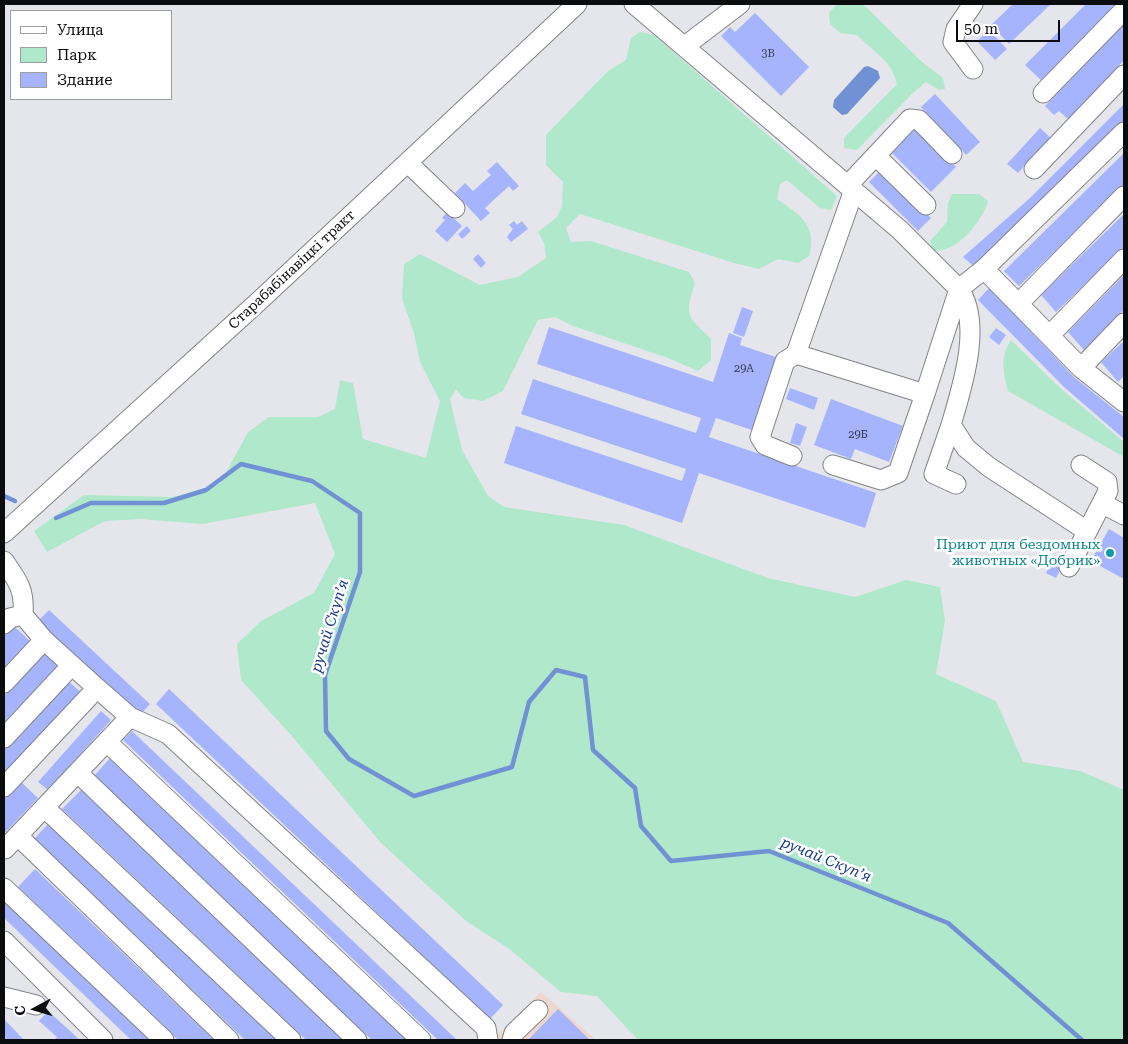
<!DOCTYPE html>
<meta charset="utf-8">
<style>
body{margin:0}
#map{position:relative;width:1128px;height:1044px;overflow:hidden;background:#e5e6eb;font-family:"Roboto Serif",serif}
canvas{display:block}
.frame{position:absolute;inset:0;border:5px solid #0b0c0e;pointer-events:none}
.legend{position:absolute;left:10px;top:10px;width:162px;height:90px;box-sizing:border-box;background:#fff;border:1px solid #9d9e9f;margin:0;padding:6px 9px;list-style:none;font-size:15px;color:#0b0c0e}
.legend li{display:flex;align-items:center;gap:10px;height:25px}
.legend b{width:25px;border:1px solid #9d9e9f}
.north{position:absolute;left:10px;top:984px;width:50px;height:50px;-webkit-text-stroke:4px #fff;paint-order:stroke;rotate:264deg;font-size:14px;font-weight:700;line-height:20px;text-align:center;color:#0b0c0e}
.north::after{content:'';display:block;margin:auto;width:18px;height:22px;background:#0b0c0e;clip-path:polygon(50% 0,100% 100%,50% 72%,0 100%)}
.scale{position:absolute;left:956px;top:20px;width:104px;height:22px;box-sizing:border-box;border:2px solid #0b0c0e;border-top:0;padding-left:6px;font-size:15px;line-height:18px;white-space:nowrap;color:#0b0c0e;-webkit-text-stroke:4px #fff;paint-order:stroke}
</style>
<div id="map">
<canvas width="1128" height="1044"></canvas>
<div class="frame"></div>
<ul class="legend">
<li><b style="height:6px;background:#fff"></b>Улица</li>
<li><b style="height:14px;background:#b0e8cb"></b>Парк</li>
<li><b style="height:14px;background:#a5b4fd"></b>Здание</li>
</ul>
<div class="north">С</div>
<div class="scale">50 m</div>
</div>
<script>
const ctx = document.querySelector('canvas').getContext('2d');
ctx.lineJoin = 'round';
function fillPath(path, color) {
  ctx.fillStyle = color;
  ctx.fill(path, 'evenodd');
}
function strokePath(path, color, width, dash) {
  ctx.strokeStyle = color;
  ctx.lineWidth = width;
  ctx.lineCap = dash ? 'butt' : 'round';
  ctx.setLineDash(dash || []);
  ctx.stroke(path);
}
function write(font, color, halo, rows, align = 'center') {
  ctx.font = font + ' "Roboto Serif",serif';
  ctx.lineWidth = 5;
  ctx.setLineDash([]);
  ctx.textBaseline = 'middle';
  ctx.strokeStyle = halo;
  ctx.fillStyle = color;
  for (const [text, x, y, turn = 0] of rows) {
    ctx.save();
    ctx.translate(x, y);
    ctx.rotate((+turn || 0) * Math.PI / 180);
    ctx.textAlign = isNaN(turn) ? turn : align;
    if (halo) ctx.strokeText(text, 0, 0);
    ctx.fillText(text, 0, 0);
    ctx.restore();
  }
}
const commercial = new Path2D(`
 M 541,992 L 596,1040 L 496,1040 L 496,1036 Z`);
const green = new Path2D(`
 M 837,4 L 862,4 L 866,7 L 922,62 L 943,78 L 945,89 L 939,90 L 926,82 L 914,92 L 857,150 L 844,148 L 844,138 L 897,84 C 892,60 873,52 857,35 L 840,33 L 830,24 L 829,13 Z
 M 640,32 L 654,35 L 837,196 L 831,210 L 820,208 L 787,180 L 780,184 L 777,199 C 801,216 817,224 809,256 L 798,263 L 778,259 L 759,269 L 734,263 L 580,214 L 566,228 L 571,242 L 591,241 L 689,272 L 695,283 C 684,317 687,315 711,339 L 711,360 L 698,371 L 668,358 L 573,326 L 555,317 L 538,320 L 503,391 L 483,401 L 464,398 L 456,390 L 450,399 L 462,450 L 488,496 L 504,507 L 624,525 L 768,578 L 855,597 L 906,580 L 940,587 L 945,621 L 936,674 L 996,701 L 1023,762 L 1080,771 L 1124,790 L 1124,1040 L 638,1040 L 597,996 L 561,992 L 508,948 L 466,921 L 381,843 L 291,735 L 241,680 L 237,644 L 261,621 L 314,593 L 335,554 L 315,503 L 203,524 L 140,519 L 105,521 L 47,552 L 34,531 L 84,495 L 173,497 L 220,484 L 248,432 L 269,417 L 318,417 L 335,409 L 340,380 L 353,383 L 363,439 L 426,458 L 440,401 L 420,362 L 414,333 L 402,299 L 404,264 L 420,254 L 480,285 L 518,277 L 546,258 L 544,243 L 538,232 L 557,217 L 562,206 L 563,182 L 546,165 L 546,135 L 608,71 L 626,60 L 631,38 Z
 M 952,194 L 979,194 L 988,201 C 983,221 955,255 933,250 L 930,241 L 947,222 L 948,203 Z
 M 1011,340 L 1059,387 L 1124,442 L 1124,457 L 1008,391 C 1003,372 1000,356 1011,340 Z`);
const water = new Path2D(`
 M 868,66 L 878,71 L 880,78 L 847,114 L 842,115 L 833,107 L 834,100 L 864,67 Z`);
const stream = new Path2D(`
 M 4,496 L 15,501
 M 56,518 L 91,503 L 164,503 L 206,490 L 241,464 L 312,481 L 360,513 L 360,572 L 325,675 L 326,731 L 349,759 L 414,796 L 512,767 L 529,702 L 556,670 L 585,677 L 593,750 L 635,788 L 641,826 L 671,861 L 769,851 L 948,923 L 1082,1040`);
const building = new Path2D(`
 M 1013,4 L 1051,4 L 1009,44 L 991,25 Z
 M 1086,4 L 1119,4 L 1043,82 L 1025,65 Z
 M 755,13 L 809,67 L 781,96 L 721,36 L 730,27 L 735,32 Z
 M 1123,21 L 1124,60 L 1069,120 L 1059,111 L 1054,115 L 1045,106 Z
 M 989,30 L 1007,49 L 995,60 L 977,41 Z
 M 935,94 L 980,142 L 966,155 L 921,107 Z
 M 1124,104 L 1124,121 L 977,269 L 963,257 L 1030,198 Z
 M 916,128 L 956,167 L 931,192 L 892,153 Z
 M 1040,128 L 1051,138 L 1018,173 L 1007,164 Z
 M 1124,153 L 1124,185 L 1019,286 L 1004,271 Z
 M 497,162 L 519,186 L 513,191 L 509,186 L 485,208 L 490,213 L 481,221 L 455,193 L 465,183 L 473,191 L 491,175 L 487,171 Z
 M 882,169 L 931,218 L 918,231 L 869,182 Z
 M 447,212 L 462,226 L 447,242 L 435,231 L 445,220 L 442,218 Z
 M 1124,214 L 1124,247 L 1056,312 L 1041,295 Z
 M 514,221 L 517,225 L 522,221 L 528,229 L 511,242 L 507,237 L 513,229 L 509,225 Z
 M 467,226 L 471,231 L 462,239 L 458,234 Z
 M 478,254 L 486,263 L 481,268 L 473,259 Z
 M 1124,275 L 1124,310 L 1084,350 L 1068,332 Z
 M 989,288 L 1075,378 L 1124,417 L 1124,439 L 1064,387 L 978,300 Z
 M 742,307 L 753,311 L 744,337 L 733,333 Z
 M 549,327 L 713,382 L 729,333 L 742,338 L 740,345 L 776,357 L 752,430 L 716,418 L 709,437 L 876,493 L 865,528 L 699,473 L 682,523 L 504,463 L 516,426 L 682,481 L 686,469 L 521,414 L 533,379 L 696,433 L 701,418 L 537,364 Z
 M 996,328 L 1006,335 L 999,345 L 989,337 Z
 M 1124,341 L 1124,376 L 1118,382 L 1101,362 Z
 M 790,388 L 818,398 L 814,410 L 786,399 Z
 M 831,399 L 903,426 L 889,462 L 855,449 L 851,459 L 814,445 Z
 M 796,423 L 807,427 L 800,446 L 790,443 Z
 M 1109,529 L 1124,538 L 1124,579 L 1091,561 Z
 M 1051,563 L 1061,568 L 1056,578 L 1046,573 Z
 M 49,610 L 150,704 L 140,715 L 38,621 Z
 M 14,626 L 34,645 L 4,676 L 4,636 Z
 M 44,652 L 60,667 L 4,727 L 4,696 Z
 M 67,680 L 83,694 L 4,781 L 4,750 Z
 M 169,689 L 503,1005 L 490,1019 L 156,704 Z
 M 101,711 L 111,720 L 48,790 L 38,782 Z
 M 132,731 L 457,1040 L 438,1040 L 123,740 Z
 M 110,758 L 410,1040 L 372,1040 L 93,777 Z
 M 20,781 L 38,798 L 4,834 L 4,798 Z
 M 81,790 L 345,1040 L 306,1040 L 62,809 Z
 M 49,823 L 278,1040 L 245,1040 L 34,839 Z
 M 35,869 L 214,1040 L 178,1040 L 18,887 Z
 M 4,898 L 151,1040 L 131,1040 L 4,918 Z
 M 558,1009 L 590,1040 L 528,1040 Z
 M 48,1011 L 80,1040 L 54,1040 L 57,1037 L 39,1021 Z
 M 4,1019 L 24,1040 L 4,1040 Z`);
const minor = new Path2D(`
 M 634,4 L 900,230 L 959,289 C 983,324 962,387 951,425 L 966,448 L 989,467 L 1087,531
 M 685,46 L 740,4
 M 973,69 L 953,42 L 956,29 L 973,4
 M 1043,93 L 1124,10
 M 876,156 L 926,205
 M 408,163 L 455,208
 M 1034,169 L 1124,75
 M 848,185 L 910,119 L 919,120 L 952,154
 M 984,269 L 1081,368 L 1124,402
 M 1019,303 L 1124,196
 M 1050,335 L 1124,259
 M 796,354 L 854,190
 M 1081,368 L 1124,323
 M 925,394 L 959,289 L 984,269 L 1124,132
 M 951,425 L 934,474 L 956,484
 M 792,456 L 765,445 L 760,437 L 785,361 L 796,354 L 925,394 L 898,473 L 881,480 L 833,465
 M 1103,504 L 1124,515
 M 4,533 L 258,302 L 577,4
 M 4,561 C 18,581 25,590 23,615 L 44,640 L 4,683
 M 1069,567 L 1108,491 L 1107,482 L 1081,465
 M 4,624 L 10,618 L 23,615
 M 97,688 L 130,717 L 168,734 L 486,1028 L 488,1040
 M 4,738 L 71,666
 M 107,742 L 421,1040
 M 78,773 L 357,1040
 M 4,787 L 97,688 L 44,640
 M 45,808 L 291,1040
 M 18,836 L 229,1040
 M 4,848 L 5,849 L 130,717
 M 4,888 L 164,1040
 M 4,941 L 103,1040
 M 4,997 L 36,1005
 M 512,1040 L 514,1033 L 538,1010`);
const markers = [
 [1110,553,5,"#0f9aa8"]
];
const numberNames = [
 ["3В",768,54],
 ["29А",744,369],
 ["29Б",858,435]
];
const streetNames = [
 ["Старабабінавіцкі тракт",292,270,-43]
];
const cultureNames = [
 ["Приют для бездомных",1100,545],
 ["животных «Добрик»",1100,561]
];
const waterNames = [
 ["ручай Скупʼя",330,626,-73],
 ["ручай Скупʼя",826,860,22]
];
fillPath(commercial, '#eed7cc');
fillPath(green, '#b0e8cb');
fillPath(water, '#7091d3');
strokePath(stream, '#7091d3', 4.5);
fillPath(building, '#a5b4fd');
strokePath(minor, '#828388', 21);
strokePath(minor, '#fff', 19);
for (const [x, y, r, color] of markers) {
  const dot = new Path2D();
  dot.arc(x, y, r, 0, 2 * Math.PI);
  ctx.fillStyle = color;
  ctx.fill(dot);
  strokePath(dot, '#fff', 2);
}
write('11px', '#32364a', null, numberNames);
write('14px', '#0b0c0e', '#fff', streetNames);
write('14px', '#0d838f', '#fff', cultureNames, 'right');
write('italic 15px', '#1b3d8b', '#fff', waterNames);
</script>
